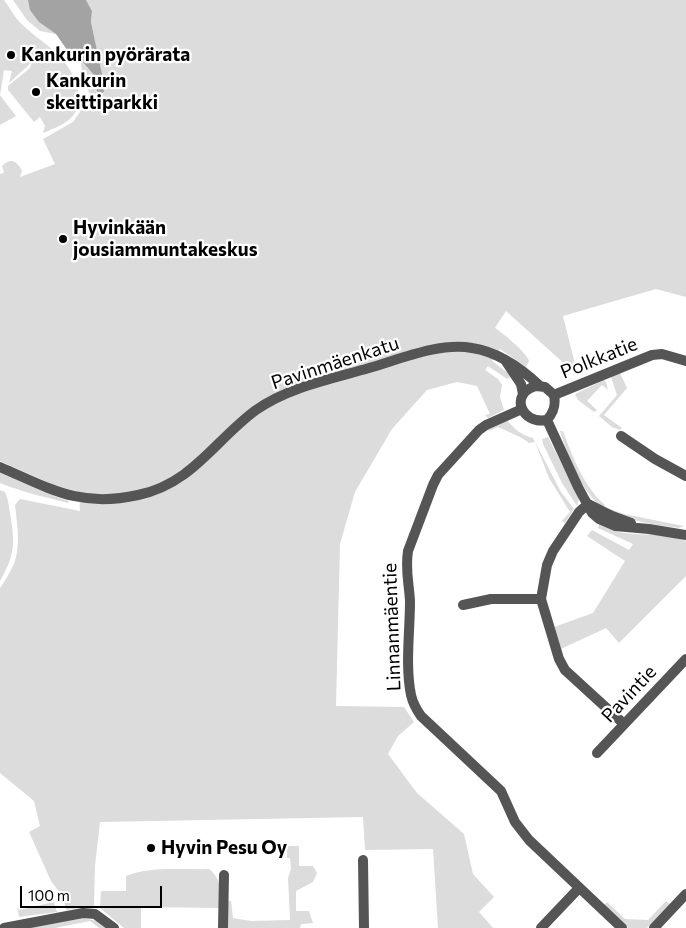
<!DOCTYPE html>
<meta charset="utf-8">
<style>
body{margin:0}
#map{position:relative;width:686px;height:928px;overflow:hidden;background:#fff;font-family:Commissioner,sans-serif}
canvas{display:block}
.scale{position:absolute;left:20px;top:886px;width:142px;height:22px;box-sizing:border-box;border:2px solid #000;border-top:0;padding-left:6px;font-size:15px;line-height:18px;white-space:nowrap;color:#000;-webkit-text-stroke:4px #fff;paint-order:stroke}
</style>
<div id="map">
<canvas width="686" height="928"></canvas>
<div class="scale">100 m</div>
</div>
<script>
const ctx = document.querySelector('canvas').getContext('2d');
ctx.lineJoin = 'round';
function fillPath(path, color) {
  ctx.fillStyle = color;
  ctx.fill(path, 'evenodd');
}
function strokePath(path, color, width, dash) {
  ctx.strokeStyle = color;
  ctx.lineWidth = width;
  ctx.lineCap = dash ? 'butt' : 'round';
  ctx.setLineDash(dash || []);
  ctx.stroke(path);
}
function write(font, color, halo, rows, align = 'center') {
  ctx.font = font + ' Commissioner,sans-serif';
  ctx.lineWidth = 4.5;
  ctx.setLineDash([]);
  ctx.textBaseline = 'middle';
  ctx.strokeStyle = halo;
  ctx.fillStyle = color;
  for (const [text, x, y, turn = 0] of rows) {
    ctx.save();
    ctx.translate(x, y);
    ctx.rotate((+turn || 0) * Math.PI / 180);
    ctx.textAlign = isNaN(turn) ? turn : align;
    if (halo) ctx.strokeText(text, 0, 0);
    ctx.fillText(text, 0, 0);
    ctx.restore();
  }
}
const green = new Path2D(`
 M 0,0 L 4,0 C 9,6 12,13 17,19 C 28,32 45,42 57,54 C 72,68 85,93 75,113 C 69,123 53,129 43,133 L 45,126 L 40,117 L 34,122 L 8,90 L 8,86 L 30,68 L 32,62 L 9,83 L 12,71 L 4,70 L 0,95 L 16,116 L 0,125 Z
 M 13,0 L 28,0 C 32,17 42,24 56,34 L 40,31 L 27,20 Z
 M 86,0 L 686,0 L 686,297 L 656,289 L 563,316 L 578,376 L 506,311 L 495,328 C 503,333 527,353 529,361 L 526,367 L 500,349 L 492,361 L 512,376 L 507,379 L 488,366 L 485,370 L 498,379 L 502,385 L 500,397 L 504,410 L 488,418 L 485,415 L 490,414 L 477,386 L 457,382 L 427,390 L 392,429 L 355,492 L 340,544 L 336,706 L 404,707 L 414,722 L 398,736 L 388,754 L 417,793 L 464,834 L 473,874 L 494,897 L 479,912 L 493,928 L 438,928 L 433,849 L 365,850 L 363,817 L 100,822 L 95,866 L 94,906 L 66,910 L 63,897 L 51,881 L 29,832 L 40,826 L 34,801 L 0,773 L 0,588 C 5,581 10,572 14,564 C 21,545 17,524 15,505 L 20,499 L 80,511 L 79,492 L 56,486 L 0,461 L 0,174 L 4,173 L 2,166 C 11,157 17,161 22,171 L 20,177 L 55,164 L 43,139 L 73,122 L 86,103 L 94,101 L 105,102 L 101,95 L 104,92 L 102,74 L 91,22 L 92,11 Z
 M 81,60 L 94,75 L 98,96 L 92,97 C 84,85 81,74 81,60 Z
 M 620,373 L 627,388 L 604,415 L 622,428 L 620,430 L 612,427 L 599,416 L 617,395 L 611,377 Z
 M 604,380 L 606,382 L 608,390 L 602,385 L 587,401 L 597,410 L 594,412 L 578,400 L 575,394 Z
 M 507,420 C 515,430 521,435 533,438 L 561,492 L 574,509 L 565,523 L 562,521 L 570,512 L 549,478 L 535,442 L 529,443 L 522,438 L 498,427 L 489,431 L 487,429 Z
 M 560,431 L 563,431 C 572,456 584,487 605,505 L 603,508 C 580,490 569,459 560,431 Z
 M 548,437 L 577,494 L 579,499 L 577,506 L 562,483 L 543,444 L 542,439 Z
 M 0,472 L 57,497 L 69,501 L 68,503 C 45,497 22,492 0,483 Z
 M 0,490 L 5,492 C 9,501 9,509 11,519 C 15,545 14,557 0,581 Z
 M 610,509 L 624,514 L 684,526 L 679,528 C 655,525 631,521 608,511 Z
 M 599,524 C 625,541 659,529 686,541 L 686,576 L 619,643 L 606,628 L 561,649 L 554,627 L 593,613 L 625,561 L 587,536 L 592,530 L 629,550 L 633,544 L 598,528 Z
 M 287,846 L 299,846 L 299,866 L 313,866 L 317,873 L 313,882 L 296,891 L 296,911 L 309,911 L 313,923 L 301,924 L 300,928 L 226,928 L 226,905 L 229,901 L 231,901 L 233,918 L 251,921 L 290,920 L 288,878 L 291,869 L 290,858 L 287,858 Z
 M 209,869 C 223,880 219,891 220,908 L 141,907 L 141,928 L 124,928 L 100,908 L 101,891 L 126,891 L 126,876 C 151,866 181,870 209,869 Z
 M 666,901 L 670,904 L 647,928 L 628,928 L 604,905 L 607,902 L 625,919 L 648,920 Z
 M 54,902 L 57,912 L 19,917 L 17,906 L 19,910 Z
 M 84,918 L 97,921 L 108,928 L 99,928 L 90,921 L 55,928 L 29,928 Z`);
const water = new Path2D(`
 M 28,0 L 86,0 L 92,11 L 91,22 L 102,74 L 104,92 L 98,96 L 94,75 L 81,60 L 67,50 L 56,34 L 39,22 L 30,10 Z`);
const minor = new Path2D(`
 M 554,395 L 652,355 L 662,354 L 686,361
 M 522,409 L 486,425 L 479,430 L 438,475 L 433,485 L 408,551 C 405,570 409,583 410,601 C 410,632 405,665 411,695 C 413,704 416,709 421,716 L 501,791 L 515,822 L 529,840 L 622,928
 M 621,436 L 655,459 L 686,476
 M 588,504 L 579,512 L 553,551 L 547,565 L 541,599 L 559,659 L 565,670 L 624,724
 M 463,605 L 491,599 L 541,599
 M 597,753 L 686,659
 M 363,860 L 364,928
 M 4,928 L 83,913 L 95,914 L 114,928
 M 223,928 L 224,875
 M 541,928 L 579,888
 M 654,928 L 686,894`);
const tertiary = new Path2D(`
 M 505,360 L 521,384 L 523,394
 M 536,386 L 545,387 L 554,395 C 556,405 554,412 547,420 C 521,425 509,393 536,386 Z
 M 547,420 L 578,487 L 592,513 L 599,519 L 615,526 L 649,529 L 686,535
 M 0,467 C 51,489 80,508 138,495 C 192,484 215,440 256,410 C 289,387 331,379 369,368 C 400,359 440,342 472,348 C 499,352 521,368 540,386
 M 588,504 L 612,516 L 631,523`);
const markers = [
 [11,55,5,"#000"],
 [36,92,5,"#000"],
 [63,239,5,"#000"],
 [151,848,5,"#000"]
];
const poiNames = [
 ["Kankurin pyörärata",21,55],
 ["Kankurin",46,81],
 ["skeittiparkki",46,103],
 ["Hyvinkään",73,228],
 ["jousiammuntakeskus",73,250],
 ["Hyvin Pesu Oy",161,848]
];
const streetNames = [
 ["Polkkatie",599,358,-22],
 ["Pavinmäenkatu",335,363,-18],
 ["Linnanmäentie",392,627,-92],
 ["Pavintie",629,694,-47]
];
fillPath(green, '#dcdcdc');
fillPath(water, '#a3a3a3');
strokePath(minor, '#555', 10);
strokePath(tertiary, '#555', 10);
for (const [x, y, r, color] of markers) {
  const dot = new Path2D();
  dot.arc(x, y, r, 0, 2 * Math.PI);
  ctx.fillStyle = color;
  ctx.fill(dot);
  strokePath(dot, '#fff', 2);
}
write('bold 19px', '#000', '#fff', poiNames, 'left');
write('19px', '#000', '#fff', streetNames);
</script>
